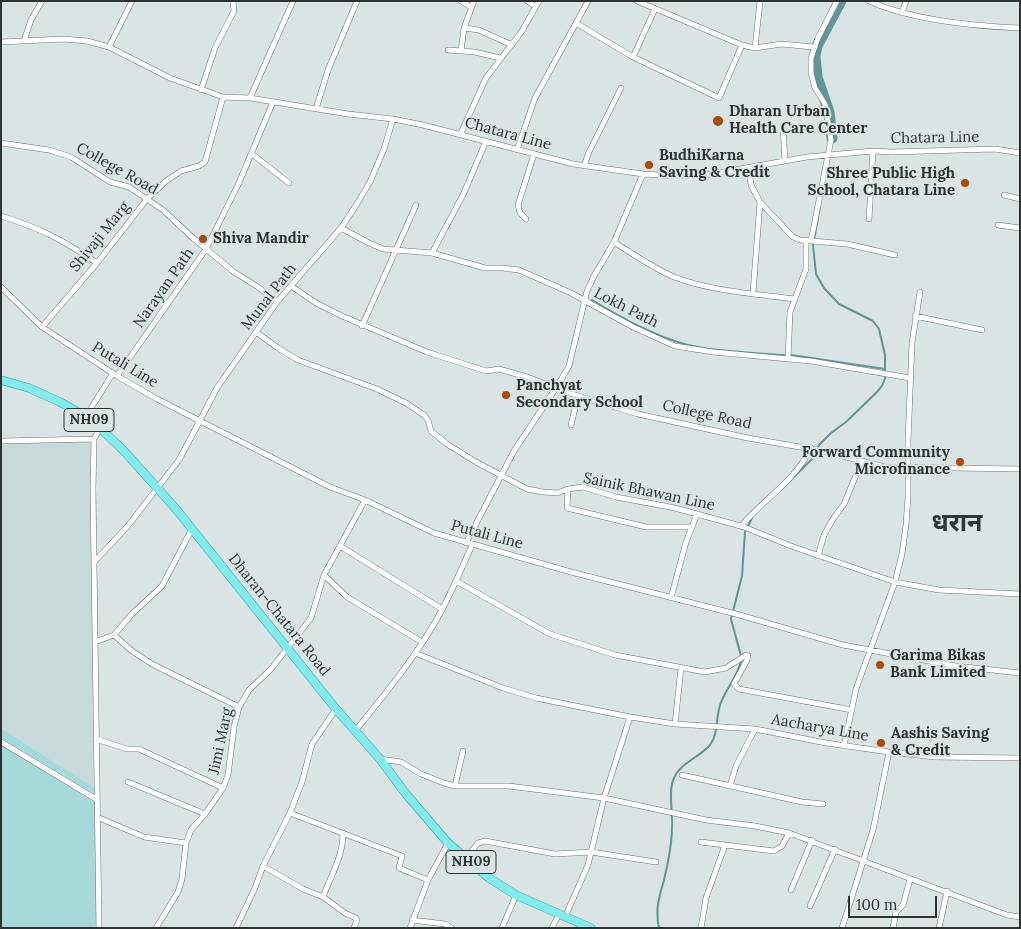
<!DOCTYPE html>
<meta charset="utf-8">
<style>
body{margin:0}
#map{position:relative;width:1021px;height:929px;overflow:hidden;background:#dae4e4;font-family:Lora,serif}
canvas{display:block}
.frame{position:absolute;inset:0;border:2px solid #2e3232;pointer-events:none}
.scale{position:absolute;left:848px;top:896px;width:89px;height:22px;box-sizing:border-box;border:2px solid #2e3232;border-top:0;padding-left:6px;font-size:15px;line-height:18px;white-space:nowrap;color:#2e3232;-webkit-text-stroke:4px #dae4e4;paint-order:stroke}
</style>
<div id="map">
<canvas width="1021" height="929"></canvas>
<div class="frame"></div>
<div class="scale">100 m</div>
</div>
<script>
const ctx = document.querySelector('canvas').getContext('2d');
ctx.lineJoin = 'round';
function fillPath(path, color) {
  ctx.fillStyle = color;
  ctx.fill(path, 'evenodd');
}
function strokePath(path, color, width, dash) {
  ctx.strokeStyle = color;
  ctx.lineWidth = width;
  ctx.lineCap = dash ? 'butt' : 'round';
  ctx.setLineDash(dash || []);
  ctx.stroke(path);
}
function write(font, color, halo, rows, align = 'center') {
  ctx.font = font + ' Lora,"Noto Sans Devanagari",serif';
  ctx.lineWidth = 4;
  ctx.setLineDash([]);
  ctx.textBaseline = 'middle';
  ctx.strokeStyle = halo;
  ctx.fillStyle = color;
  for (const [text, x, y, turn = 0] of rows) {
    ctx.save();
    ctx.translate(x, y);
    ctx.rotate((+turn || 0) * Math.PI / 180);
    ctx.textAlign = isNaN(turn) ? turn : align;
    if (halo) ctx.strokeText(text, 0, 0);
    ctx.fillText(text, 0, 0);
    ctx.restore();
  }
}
const built = new Path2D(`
 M 94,439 L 96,789 L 1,728 L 1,441 Z`);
const green = new Path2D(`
 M 1,728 L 96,789 L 99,928 L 1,928 Z`);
const stream = new Path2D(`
 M 592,300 C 622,318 654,336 688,345 C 716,352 755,353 784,355
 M 791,355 L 885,369
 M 782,489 L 816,455 L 819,445 L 831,433 L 846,422 L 878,391 L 883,384 L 885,378 L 885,355 L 879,329 L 873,321 L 839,304 L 824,288 L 816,274 L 813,245 L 820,207
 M 741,656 L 731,619 L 742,576 L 745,532 L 752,518
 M 659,928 C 655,910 659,897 664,880 C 668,863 672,844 672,827 C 673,813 668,790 674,778 C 680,763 700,757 710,745 C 718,734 716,721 719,709 C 722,693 738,677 741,661`);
const river = new Path2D(`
 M 832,138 L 829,112 L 817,77 L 815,56 L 817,46 L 841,1`);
const street = new Path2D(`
 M 461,1 L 471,7
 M 474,1 L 464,28 L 479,30 L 512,45
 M 527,1 L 535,6
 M 637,1 L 742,45 L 755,48 L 782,44 L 813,47
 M 869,1 C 911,20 973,26 1020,28
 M 902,13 L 906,1
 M 576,23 L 633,57 L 719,98 L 742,45
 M 24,41 L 31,20 L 42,1
 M 1,42 L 63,39 L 87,41 L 109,47 L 170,78 L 223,97 L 250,98 L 348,114 L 393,119 L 423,125 L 573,164 L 643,174 L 676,176 L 706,175 L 807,157 L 873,151 L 892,152 L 995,149 L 1020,153
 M 109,47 L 132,1
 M 755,48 L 760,1
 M 448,50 L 475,52 L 500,58
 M 461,51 L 464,28
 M 633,57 L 655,9
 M 201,90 L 215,48 L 234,11 L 233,1
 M 250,98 L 293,1
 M 316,109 L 328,70 L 357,1
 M 783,127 L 785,161
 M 461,133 L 486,78 L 522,31 L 539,1
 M 1,143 L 49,150 L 71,157 L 110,182 L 129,187 L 163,210 L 193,238 L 234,272 L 258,287 L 277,302
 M 517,150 L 535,98 L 588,1
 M 252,154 L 289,183
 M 584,166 L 589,152 L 621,88
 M 749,168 L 751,185 L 760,202 L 793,237 L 800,240 L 847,244 L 895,255
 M 1004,195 L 1020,199
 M 1,216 C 40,228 63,240 97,263
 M 526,219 L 520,213 L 518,205 L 534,154
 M 869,219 L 873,151
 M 998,225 L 1020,228
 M 341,228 L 369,243 L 383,249 L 432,253 L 485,268 L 502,268 L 519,270 L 571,293 L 633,327 L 675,346 L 713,352 L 811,361 L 910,378
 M 811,241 L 831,140 L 825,104 L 815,88 L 811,73 L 811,58 L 818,38 L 837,1
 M 614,242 C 633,254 653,268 674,277 C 710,291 757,294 795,299
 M 432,253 L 463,195 L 486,141
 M 291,286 L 316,303 L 342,316 L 427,352 L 486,371 L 499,369 L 527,377 L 578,396 L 638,414 L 748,438 L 823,451 L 885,467 L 1020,469
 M 1,287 L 42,327 L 117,376 L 157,399 L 330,487 L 365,500 L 434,533 L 571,572 L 736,614 L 843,645 L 956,666 L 1020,673
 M 753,293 L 760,202
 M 915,316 L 982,330
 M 362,326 L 416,205
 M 42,327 L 97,263 L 147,199 L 166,181 L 181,171 L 199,166 L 205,162 L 223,97
 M 256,332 L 278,348 L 298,360 L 377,389 L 406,403 L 424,415 L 428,420 L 431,431 L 447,444 L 476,462 L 527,489 L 543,492 L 557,493 L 568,489 L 583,487 L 616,497 L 675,508 L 744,527 L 791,546 L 895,582 L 939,590 L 1020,594
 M 788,359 L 790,312 L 806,269 L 806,241
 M 117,376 L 206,249 L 238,185 L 273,102
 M 85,418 L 113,373
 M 571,425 L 578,396
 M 1,441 L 94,439
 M 568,489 L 567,508 L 646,527 L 692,527 L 697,514
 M 741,526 C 764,499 795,481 811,448
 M 466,543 L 514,451 L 556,388 L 569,366 L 587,291 L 594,276 L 614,242 L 643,174
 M 340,546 L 442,609
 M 818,556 L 824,535 L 833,519 L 844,504 L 862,461
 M 94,562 L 127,527 L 179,460 L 217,388 L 256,332 L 277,302 L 341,228 L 355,207 L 370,182 L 384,149 L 393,119
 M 324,575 L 347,597 L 422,642
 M 456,581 L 550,634 L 615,655 L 705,672 L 726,668 L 746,655 L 748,656 L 747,660 L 734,684 L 739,689 L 852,710
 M 671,598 L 686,542 L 692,527
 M 114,635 L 132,651 L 152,664 L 239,707
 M 95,642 L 114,635 L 132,614 L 162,586 L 192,529
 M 415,653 L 503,688 L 536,698 L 630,717 L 675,724 L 755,729 L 826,743 L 889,752 L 935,757 L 1020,758
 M 675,724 L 681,668
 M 355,731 C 387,692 419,653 443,608 C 453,588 463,566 472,545
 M 96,739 L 127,749 L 139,749 L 223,788
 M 1,742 L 96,799
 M 844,746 L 856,689 L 895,582 L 902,554 L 906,525 L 908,497 L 908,441 L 912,343 L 920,292
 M 380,759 L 401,762 L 421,774 L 444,783 L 455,786 L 509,786 L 604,798 L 706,820 L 755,826 L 789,833 L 1007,915 L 1020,917
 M 682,775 L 802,802 L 823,804
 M 128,782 L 205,814
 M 455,786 L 463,751
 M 730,786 L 736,766 L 755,729
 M 290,813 L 402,856 L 399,868 L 428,880
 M 97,817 L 144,837 L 186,843
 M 701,842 L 725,845
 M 466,858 L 478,843 L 485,841 L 555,854 L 591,852 L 656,862
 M 263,866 L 303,889 L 323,897 L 345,913 L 356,918 L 357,920 L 354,928
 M 791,890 L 812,840
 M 323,897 C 331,875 343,857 343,833
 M 810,906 L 835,849
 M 565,917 L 588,865 L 604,798 L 630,717
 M 412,920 L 445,924 L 452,928
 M 99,928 L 93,489 L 94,439 L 100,428
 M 156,928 L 178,892 L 182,879 L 186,843 L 191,830 L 205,814 L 223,788 L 228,775 L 234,727 L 239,707 L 249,690 L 271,669 L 311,618 L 324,575 L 365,500
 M 236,928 L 255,888 L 263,866 L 290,813 L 302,782 L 312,744 L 336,709
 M 410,928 L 428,880 L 448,843
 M 502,928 L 516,895
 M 552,928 L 559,914
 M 701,928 L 706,898 L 725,845 L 774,851 L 782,846 L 789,833
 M 842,928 L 873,830 L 889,752
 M 893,928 L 896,912 L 903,905 L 910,879
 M 939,928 L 947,891`);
const primary = new Path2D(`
 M 1,380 L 29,388 L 60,402 L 81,414 L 100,428 L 125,452 L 176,509 L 336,709 L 380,759 L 406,794 L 448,843 L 489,878 L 516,895 L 591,928`);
const markers = [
 [718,121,6,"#ab4a09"],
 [649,165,5,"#ab4a09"],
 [965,183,5,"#ab4a09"],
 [203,239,5,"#ab4a09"],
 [506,395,5,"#ab4a09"],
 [960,462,5,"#ab4a09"],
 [880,665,5,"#ab4a09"],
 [881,743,5,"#ab4a09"]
];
const shields = [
 [89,420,50],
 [471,862,50]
];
const shieldNames = [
 ["NH09",89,420],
 ["NH09",471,862]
];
const poiNames = [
 ["Dharan Urban",729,112],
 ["Health Care Center",729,129],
 ["BudhiKarna",659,156],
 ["Saving & Credit",659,173],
 ["Shree Public High",955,174,"right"],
 ["School, Chatara Line",955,191,"right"],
 ["Shiva Mandir",213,239],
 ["Panchyat",516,386],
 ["Secondary School",516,403],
 ["Forward Community",950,453,"right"],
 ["Microfinance",950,470,"right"],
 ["Garima Bikas",890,656],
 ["Bank Limited",890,673],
 ["Aashis Saving",891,734],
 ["& Credit",891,751]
];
const streetNames = [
 ["Chatara Line",508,134,15],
 ["Chatara Line",935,138,-1],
 ["College Road",117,169,29],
 ["Shivaji Marg",100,237,-51],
 ["Narayan Path",164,288,-55],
 ["Munal Path",269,297,-52],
 ["Lokh Path",626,308,27],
 ["Putali Line",125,365,31],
 ["College Road",707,415,12],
 ["Sainik Bhawan Line",649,492,12],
 ["Putali Line",487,535,15],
 ["Dharan-Chatara Road",279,615,51],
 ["Aacharya Line",820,728,10],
 ["Jimi Marg",221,741,-78]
];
const townNames = [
 ["धरान",957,524]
];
fillPath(built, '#c6dada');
fillPath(green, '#a6dada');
strokePath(stream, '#5f9696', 2);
strokePath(river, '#5f9696', 11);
strokePath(street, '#6a7373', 6);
strokePath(primary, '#2ea1a2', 9);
strokePath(street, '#fff', 5);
strokePath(primary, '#82ebec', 8);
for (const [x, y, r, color] of markers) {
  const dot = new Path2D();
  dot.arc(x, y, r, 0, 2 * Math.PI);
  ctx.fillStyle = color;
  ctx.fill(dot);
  strokePath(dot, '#dae4e4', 2);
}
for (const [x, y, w] of shields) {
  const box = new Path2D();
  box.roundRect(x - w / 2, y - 11.5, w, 23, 4);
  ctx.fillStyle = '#dae4e4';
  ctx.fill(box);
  strokePath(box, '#2e3232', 1);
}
write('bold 14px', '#2e3232', null, shieldNames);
write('bold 15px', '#2e3232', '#dae4e4', poiNames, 'left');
write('15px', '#2e3232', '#dae4e4', streetNames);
write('bold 25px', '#2f3737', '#dae4e4', townNames);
</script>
